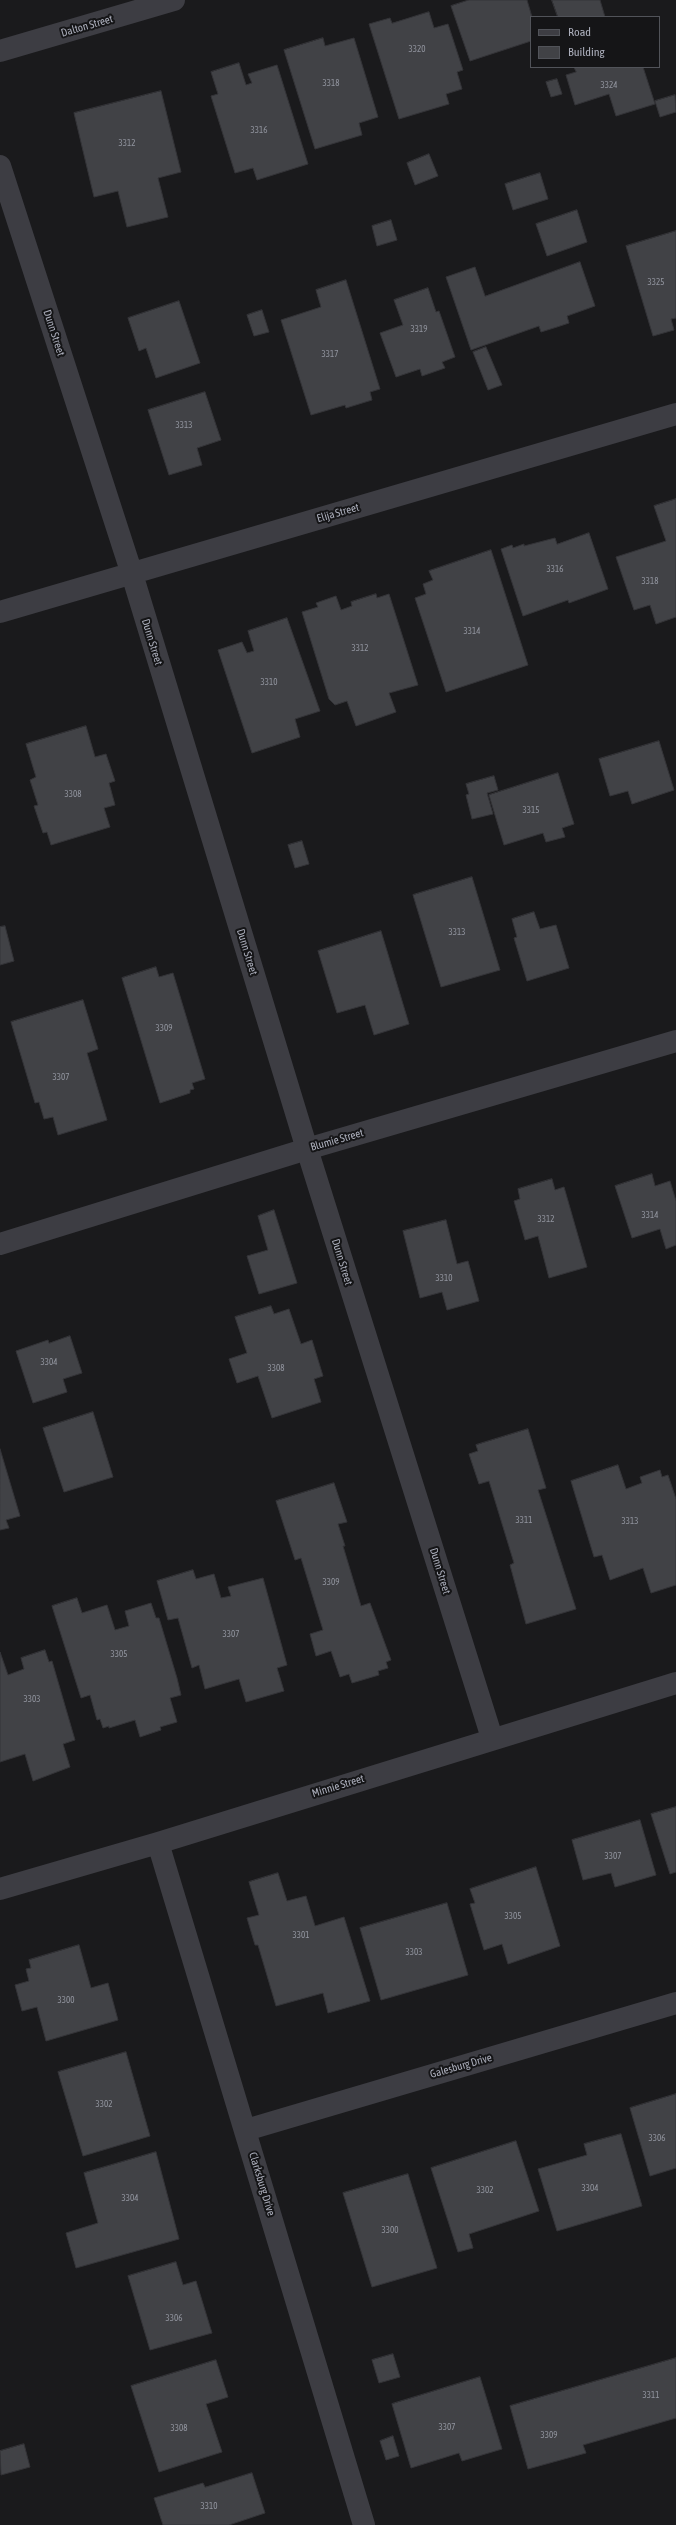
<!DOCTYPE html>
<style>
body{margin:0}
#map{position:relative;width:676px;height:2525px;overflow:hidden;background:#1a1a1c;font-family:"Asap Condensed",sans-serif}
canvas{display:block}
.legend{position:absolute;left:530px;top:16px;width:130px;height:52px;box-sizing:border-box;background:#151517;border:1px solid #515359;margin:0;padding:5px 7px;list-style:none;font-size:12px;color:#acafbc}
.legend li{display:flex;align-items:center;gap:8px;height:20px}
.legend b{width:20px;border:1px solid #515359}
</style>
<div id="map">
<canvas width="676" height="2525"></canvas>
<ul class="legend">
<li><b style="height:5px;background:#3d3d43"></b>Road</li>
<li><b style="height:11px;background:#414246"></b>Building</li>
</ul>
</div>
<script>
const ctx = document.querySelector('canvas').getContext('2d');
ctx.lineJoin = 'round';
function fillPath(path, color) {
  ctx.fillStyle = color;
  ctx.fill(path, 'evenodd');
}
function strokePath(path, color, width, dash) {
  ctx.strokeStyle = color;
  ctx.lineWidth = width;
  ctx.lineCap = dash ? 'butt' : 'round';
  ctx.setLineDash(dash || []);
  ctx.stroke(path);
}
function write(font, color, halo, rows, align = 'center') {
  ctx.font = font + ' "Asap Condensed",sans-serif';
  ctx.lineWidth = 4;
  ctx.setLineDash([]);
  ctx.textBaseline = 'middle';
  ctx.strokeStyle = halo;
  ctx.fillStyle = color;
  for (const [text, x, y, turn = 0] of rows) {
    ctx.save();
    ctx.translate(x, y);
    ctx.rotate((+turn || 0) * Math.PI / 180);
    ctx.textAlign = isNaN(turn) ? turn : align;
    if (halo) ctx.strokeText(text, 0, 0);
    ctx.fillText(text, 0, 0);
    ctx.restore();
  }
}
const building = new Path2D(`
 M 469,0 L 527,0 L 532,17 L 531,41 L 470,61 L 451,6 Z
 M 552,0 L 600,0 L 605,17 L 558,17 Z
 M 429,12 L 434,28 L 448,24 L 463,70 L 457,72 L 462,89 L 446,94 L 449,104 L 399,119 L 369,24 L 390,18 L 392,23 Z
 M 323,38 L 325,46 L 354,38 L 378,117 L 359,123 L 362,135 L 315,149 L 284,50 Z
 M 239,63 L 246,85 L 252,83 L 248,74 L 277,65 L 308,164 L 257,180 L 253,168 L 235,173 L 211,96 L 218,94 L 211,72 Z
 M 574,67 L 643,67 L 655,104 L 616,116 L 609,94 L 575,105 L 566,75 L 576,72 Z
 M 557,79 L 562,94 L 551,97 L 546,82 Z
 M 161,91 L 181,172 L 158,178 L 168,217 L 127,227 L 118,191 L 94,197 L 74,113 Z
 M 675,95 L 676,112 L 660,117 L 655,101 Z
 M 429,154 L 438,176 L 415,185 L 407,163 Z
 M 540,173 L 548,199 L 513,210 L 505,184 Z
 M 577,210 L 587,242 L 547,256 L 536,224 Z
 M 391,220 L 397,240 L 377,246 L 372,226 Z
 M 676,231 L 676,318 L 671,319 L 674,330 L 653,336 L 626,246 Z
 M 580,262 L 595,306 L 567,316 L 569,323 L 557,327 L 541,332 L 539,326 L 471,350 L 446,277 L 475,267 L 485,296 Z
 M 346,280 L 380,389 L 370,392 L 372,400 L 346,408 L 345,405 L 311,415 L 281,320 L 321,307 L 316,290 Z
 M 428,288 L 436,312 L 439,311 L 455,357 L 442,362 L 445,368 L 422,376 L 420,369 L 396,377 L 380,333 L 403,325 L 394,300 Z
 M 179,301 L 200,363 L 156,378 L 146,348 L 139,351 L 128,318 Z
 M 262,310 L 269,332 L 254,336 L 247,315 Z
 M 486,347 L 502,385 L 488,390 L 473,352 Z
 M 205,392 L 221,440 L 197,448 L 202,465 L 169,475 L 148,410 Z
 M 676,499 L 676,617 L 656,624 L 650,605 L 634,610 L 616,557 L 666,541 L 654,506 Z
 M 589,533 L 608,589 L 569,603 L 568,600 L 523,616 L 501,549 L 512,545 L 513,548 L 524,544 L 524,546 L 555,538 L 557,544 Z
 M 491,550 L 528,665 L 446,692 L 415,598 L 426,594 L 423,584 L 433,580 L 429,571 Z
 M 376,594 L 377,598 L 389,594 L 418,685 L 389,693 L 396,712 L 356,726 L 347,701 L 335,705 L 329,699 L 302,612 L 318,607 L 316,603 L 336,596 L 341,610 L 352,606 L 351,602 Z
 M 287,618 L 320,711 L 295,719 L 300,737 L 252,753 L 218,650 L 242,642 L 247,653 L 254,651 L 248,631 Z
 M 86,726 L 95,757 L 106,754 L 115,781 L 109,783 L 115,805 L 104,808 L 110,827 L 51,845 L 47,832 L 43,833 L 34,806 L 38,805 L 30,780 L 36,777 L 26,744 Z
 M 659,741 L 674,790 L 632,804 L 628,791 L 610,796 L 599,759 Z
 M 558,773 L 574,824 L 562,828 L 565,837 L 546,842 L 543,833 L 504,845 L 489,795 Z
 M 494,776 L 498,790 L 487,793 L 493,814 L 472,819 L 466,795 L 469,794 L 466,784 Z
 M 302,841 L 309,864 L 295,868 L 288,845 Z
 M 472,877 L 500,970 L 441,987 L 413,895 Z
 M 534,912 L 540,929 L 556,925 L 569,968 L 527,981 L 514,938 L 517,937 L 512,919 Z
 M 5,926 L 14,961 L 0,965 L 0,927 Z
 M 381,931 L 409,1024 L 374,1035 L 365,1005 L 337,1013 L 318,951 Z
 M 156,967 L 159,977 L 173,973 L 205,1079 L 192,1083 L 194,1089 L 190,1090 L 190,1093 L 160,1103 L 122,978 Z
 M 83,1000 L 98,1049 L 87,1053 L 107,1120 L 58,1135 L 53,1117 L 44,1119 L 39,1102 L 35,1103 L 11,1022 Z
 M 652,1174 L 655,1186 L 670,1181 L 676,1201 L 676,1245 L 666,1249 L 660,1229 L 632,1238 L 615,1186 Z
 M 552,1179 L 555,1190 L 564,1187 L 587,1267 L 549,1278 L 538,1236 L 525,1240 L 514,1201 L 520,1199 L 518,1189 Z
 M 274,1210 L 297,1283 L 259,1294 L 247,1256 L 268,1250 L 258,1216 Z
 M 446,1220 L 457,1264 L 468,1261 L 479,1301 L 447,1310 L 442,1292 L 420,1298 L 403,1231 Z
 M 271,1306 L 274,1314 L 289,1309 L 301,1344 L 312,1340 L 323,1376 L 314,1379 L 321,1402 L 272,1418 L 258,1376 L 237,1383 L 229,1359 L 247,1353 L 235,1317 Z
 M 70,1336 L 82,1373 L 63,1379 L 67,1392 L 33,1403 L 16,1351 L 48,1340 L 49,1343 Z
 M 93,1412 L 113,1477 L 64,1492 L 43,1428 Z
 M 528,1429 L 546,1488 L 538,1490 L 576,1609 L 526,1624 L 510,1565 L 514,1563 L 489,1481 L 479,1484 L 469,1454 L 478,1451 L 476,1445 Z
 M 0,1449 L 20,1516 L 6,1520 L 9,1528 L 0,1530 Z
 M 618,1465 L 626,1489 L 642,1483 L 640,1477 L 660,1470 L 662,1477 L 668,1475 L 676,1499 L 676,1585 L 651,1593 L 643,1568 L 610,1580 L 602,1555 L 594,1557 L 571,1481 Z
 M 334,1483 L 347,1522 L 338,1524 L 345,1546 L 343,1546 L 361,1606 L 370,1603 L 391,1660 L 386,1662 L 388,1668 L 378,1671 L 379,1675 L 352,1683 L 349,1674 L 340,1677 L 331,1651 L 316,1656 L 310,1634 L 323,1630 L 301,1558 L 295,1560 L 276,1501 Z
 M 193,1570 L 196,1579 L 214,1574 L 221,1598 L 231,1596 L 228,1587 L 263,1578 L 287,1665 L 277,1668 L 284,1691 L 246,1702 L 239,1679 L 205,1689 L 199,1665 L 192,1668 L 178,1618 L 168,1620 L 157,1581 Z
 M 77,1598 L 82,1613 L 107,1605 L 115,1630 L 129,1626 L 125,1611 L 151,1603 L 156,1618 L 159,1618 L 177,1678 L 181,1695 L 170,1698 L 177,1722 L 160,1727 L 161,1730 L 140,1737 L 135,1720 L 109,1728 L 109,1726 L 103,1728 L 100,1719 L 97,1720 L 90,1695 L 81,1698 L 52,1606 Z
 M 45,1650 L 49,1662 L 52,1661 L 75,1740 L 63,1744 L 70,1767 L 33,1781 L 25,1754 L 0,1762 L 0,1652 L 8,1675 L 24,1669 L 21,1658 Z
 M 676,1807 L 676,1872 L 670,1874 L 651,1814 Z
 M 640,1820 L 656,1875 L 615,1887 L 611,1873 L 583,1880 L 572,1840 Z
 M 536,1867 L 560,1946 L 508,1964 L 502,1944 L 484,1950 L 470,1904 L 475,1903 L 470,1889 Z
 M 278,1873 L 287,1901 L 306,1896 L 315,1926 L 344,1917 L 370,2001 L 328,2013 L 323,1993 L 276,2006 L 258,1945 L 255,1945 L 247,1918 L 259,1915 L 249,1882 Z
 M 447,1903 L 468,1975 L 381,2000 L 360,1928 Z
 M 79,1945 L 91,1988 L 108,1983 L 118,2020 L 46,2041 L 37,2007 L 22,2011 L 15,1985 L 29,1981 L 26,1969 L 31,1968 L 29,1960 Z
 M 126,2052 L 150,2136 L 83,2156 L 58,2072 Z
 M 676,2094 L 676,2168 L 650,2176 L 630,2108 Z
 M 621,2134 L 642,2206 L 557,2231 L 538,2169 L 587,2155 L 584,2144 Z
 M 516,2141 L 539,2211 L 469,2234 L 473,2248 L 458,2252 L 431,2168 Z
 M 156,2152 L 179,2239 L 76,2268 L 66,2233 L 98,2223 L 84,2173 Z
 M 408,2174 L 437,2268 L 372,2287 L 343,2193 Z
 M 176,2262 L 183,2285 L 196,2281 L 212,2333 L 150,2350 L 128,2276 Z
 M 393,2354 L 400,2377 L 379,2383 L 372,2360 Z
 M 676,2358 L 676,2418 L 583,2445 L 586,2453 L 528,2469 L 510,2406 Z
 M 216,2360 L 228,2397 L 206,2404 L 222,2452 L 159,2472 L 131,2386 Z
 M 480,2377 L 502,2449 L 462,2461 L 459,2453 L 411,2468 L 392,2404 Z
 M 393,2436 L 399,2456 L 386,2460 L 380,2441 Z
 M 24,2444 L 30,2467 L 1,2475 L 0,2451 Z
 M 252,2473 L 265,2513 L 229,2525 L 163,2525 L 154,2498 L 203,2483 L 205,2487 Z`);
const street = new Path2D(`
 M 0,51 L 174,0
 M 0,166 L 132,574 L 307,1149 L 492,1738
 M 0,612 L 676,414
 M 0,1244 L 307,1149 L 676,1041
 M 158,1843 L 364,2525
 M 0,1889 L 158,1843 L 676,1683
 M 246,2130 L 676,2003`);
const numberNames = [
 ["3320",417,49],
 ["3318",331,83],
 ["3324",609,85],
 ["3316",259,130],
 ["3312",127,143],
 ["3325",656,282],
 ["3319",419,329],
 ["3317",330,354],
 ["3313",184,425],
 ["3316",555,569],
 ["3318",650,581],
 ["3314",472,631],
 ["3312",360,648],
 ["3310",269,682],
 ["3308",73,794],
 ["3315",531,810],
 ["3313",457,932],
 ["3309",164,1028],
 ["3307",61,1077],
 ["3314",650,1215],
 ["3312",546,1219],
 ["3310",444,1278],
 ["3304",49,1362],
 ["3308",276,1368],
 ["3311",524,1520],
 ["3313",630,1521],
 ["3309",331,1582],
 ["3307",231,1634],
 ["3305",119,1654],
 ["3303",32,1699],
 ["3307",613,1856],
 ["3305",513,1916],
 ["3301",301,1935],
 ["3303",414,1952],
 ["3300",66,2000],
 ["3302",104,2104],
 ["3306",657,2138],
 ["3304",590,2188],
 ["3302",485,2190],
 ["3304",130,2198],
 ["3300",390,2230],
 ["3306",174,2318],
 ["3311",651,2395],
 ["3307",447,2427],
 ["3308",179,2428],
 ["3309",549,2435],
 ["3310",209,2506]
];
const streetNames = [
 ["Dalton Street",87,26,-16],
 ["Dunn Street",54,333,72],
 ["Elija Street",338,513,-16],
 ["Dunn Street",152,642,73],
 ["Dunn Street",247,952,73],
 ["Blumie Street",337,1140,-16],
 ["Dunn Street",342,1262,73],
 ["Dunn Street",440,1571,73],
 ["Minnie Street",338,1786,-17],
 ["Galesburg Drive",461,2066,-16],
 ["Clarksburg Drive",262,2184,73]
];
fillPath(building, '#414246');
strokePath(building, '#343438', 1);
strokePath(street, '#3d3d43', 22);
write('9px', '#91949e', null, numberNames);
write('11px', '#acafbc', '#151517', streetNames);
</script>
